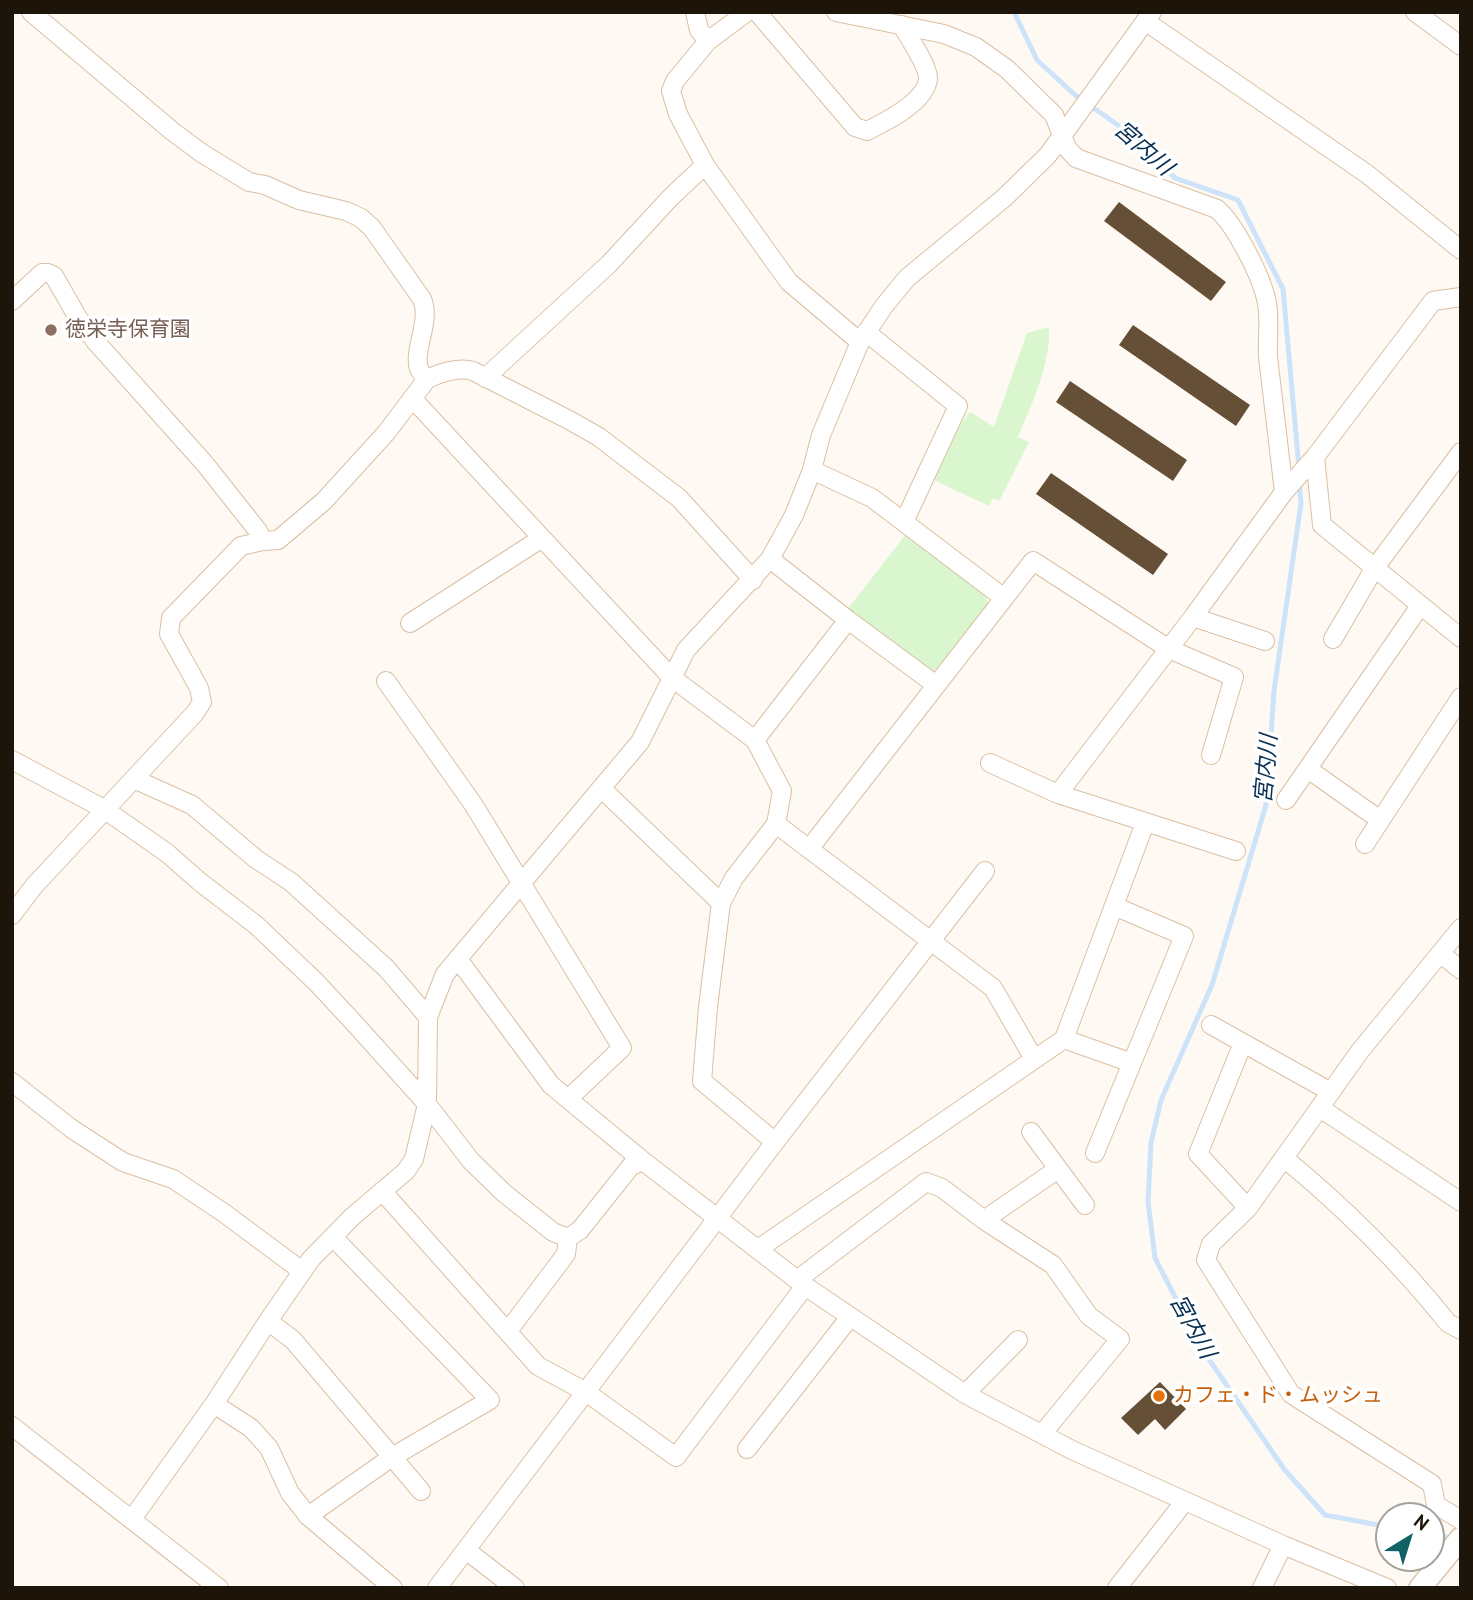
<!DOCTYPE html>
<meta charset="utf-8">
<style>
body{margin:0}
#map{position:relative;width:1473px;height:1600px;overflow:hidden;background:#fff9f3;font-family:"PT Sans",sans-serif}
canvas{display:block}
.frame{position:absolute;inset:0;border:14px solid #1e150a;pointer-events:none}
.north{position:absolute;left:1375px;top:1502px;width:70px;height:70px;box-sizing:border-box;background:#fff;border:2px solid #a5a19d;border-radius:50%;rotate:38deg;font-size:19px;font-weight:700;line-height:28px;text-align:center;color:#1e150a}
.north::after{content:'';display:block;margin:auto;width:24px;height:32px;background:#106265;clip-path:polygon(50% 0,100% 100%,50% 72%,0 100%)}
</style>
<div id="map">
<canvas width="1473" height="1600"></canvas>
<div class="frame"></div>
<div class="north">N</div>
</div>
<script>
const ctx = document.querySelector('canvas').getContext('2d');
ctx.lineJoin = 'round';
function fillPath(path, color) {
  ctx.fillStyle = color;
  ctx.fill(path, 'evenodd');
}
function strokePath(path, color, width, dash) {
  ctx.strokeStyle = color;
  ctx.lineWidth = width;
  ctx.lineCap = dash ? 'butt' : 'round';
  ctx.setLineDash(dash || []);
  ctx.stroke(path);
}
function write(font, color, halo, rows, align = 'center') {
  ctx.font = font + ' "PT Sans","Noto Sans JP",sans-serif';
  ctx.lineWidth = 7;
  ctx.setLineDash([]);
  ctx.textBaseline = 'middle';
  ctx.strokeStyle = halo;
  ctx.fillStyle = color;
  for (const [text, x, y, turn = 0] of rows) {
    ctx.save();
    ctx.translate(x, y);
    ctx.rotate((+turn || 0) * Math.PI / 180);
    ctx.textAlign = isNaN(turn) ? turn : align;
    if (halo) ctx.strokeText(text, 0, 0);
    ctx.fillText(text, 0, 0);
    ctx.restore();
  }
}
const green = new Path2D(`
 M 1049,327 C 1051,363 1032,404 1018,437 L 1029,442 L 999,501 L 993,498 L 989,506 L 934,480 L 962,422 L 970,412 L 994,427 L 1027,333 Z
 M 907,533 L 986,595 L 989,609 L 942,668 L 926,672 L 847,610 Z`);
const stream = new Path2D(`
 M 1014,12 L 1037,60 L 1074,94 L 1122,128 L 1175,178 L 1238,200 L 1283,289 L 1299,468
 M 1299,481 L 1301,503 L 1274,691 L 1266,805 L 1212,985 L 1161,1100 L 1151,1143 L 1148,1202 L 1155,1258 L 1202,1349 L 1284,1469 L 1325,1515 L 1389,1527
 M 1431,1535 L 1452,1538`);
const building = new Path2D(`
 M 1119,202 L 1226,282 L 1211,301 L 1104,221 Z
 M 1133,325 L 1250,405 L 1236,426 L 1119,345 Z
 M 1070,381 L 1187,460 L 1173,481 L 1056,402 Z
 M 1051,473 L 1168,554 L 1153,575 L 1036,494 Z
 M 1160,1382 L 1186,1409 L 1165,1430 L 1155,1419 L 1138,1435 L 1121,1418 Z`);
const minor = new Path2D(`
 M 31,12 L 172,131 L 203,154 L 249,182 L 265,185 L 299,200 L 346,211 L 361,218 L 372,228 L 422,299 C 432,322 411,352 420,371 C 420,372 427,379 427,379
 M 695,12 L 699,30 L 708,41
 M 747,12 L 708,41 L 675,81 L 671,91 L 678,114 L 705,165 L 789,282 L 860,342
 M 757,12 L 855,127 L 867,131 C 885,122 926,102 928,79 C 929,67 908,37 902,25
 M 836,12 L 944,34 L 976,47 L 1007,69 L 1054,115 L 1067,148 L 1076,158 L 1217,209 C 1236,226 1262,277 1267,303 C 1270,321 1267,340 1268,357 C 1273,402 1279,447 1284,492
 M 1415,12 L 1461,46
 M 1145,21 L 1367,174 L 1461,250
 M 12,301 L 42,273 L 48,273 L 54,276 L 78,318 L 96,342 L 205,464 L 258,531 L 263,541
 M 866,332 L 958,406 L 904,522
 M 485,378 L 609,264 L 671,197 L 705,165
 M 412,398 L 671,677 L 755,740 L 782,791 L 776,824 L 734,878 L 721,903 L 708,1007 L 702,1081 L 775,1142
 M 1315,457 L 1322,525 L 1461,638
 M 812,470 L 872,498 L 1004,598
 M 770,559 L 848,620 L 936,685
 M 1193,617 L 1265,641
 M 410,623 L 542,538
 M 1333,639 L 1374,569 L 1461,452
 M 386,681 L 473,804 L 622,1048 L 568,1099
 M 755,740 L 848,620
 M 12,760 L 104,809 L 167,853 L 200,882 L 256,925 L 316,982 L 355,1024 L 427,1104 L 471,1161 L 504,1193 L 553,1232 L 568,1238 L 580,1230 L 631,1166 L 643,1161 L 805,1286 L 965,1394 L 1072,1450 L 1283,1545 L 1387,1588
 M 990,763 L 1058,794 L 1236,851
 M 1308,769 L 1380,820
 M 134,779 L 192,805 L 256,859 L 291,882 L 386,968 L 428,1017
 M 601,788 L 721,903
 M 1058,794 L 1193,617 L 1284,492 L 1315,457 L 1433,301 L 1461,297
 M 1286,800 L 1420,606
 M 776,824 L 993,988 L 1034,1059
 M 1365,844 L 1461,697
 M 809,849 L 1033,561 L 1169,649 L 1234,677 L 1211,755
 M 12,915 L 34,886 L 195,713 L 202,702 L 199,688 L 169,634 L 171,618 L 241,546 L 263,541 L 278,540 L 324,501 L 386,433 L 427,379 C 440,373 459,367 473,371 L 571,421 L 599,437 L 629,460 L 679,498 L 753,580
 M 1461,928 L 1360,1051 L 1248,1208 L 1211,1244 L 1206,1260 L 1291,1394 L 1432,1484 L 1436,1505 L 1461,1520
 M 1441,954 L 1461,970
 M 458,959 L 551,1085 L 643,1161
 M 1211,1025 L 1331,1092
 M 1064,1039 L 1132,1063
 M 1243,1043 L 1198,1154 L 1248,1208
 M 12,1082 L 72,1129 L 123,1162 L 173,1179 L 224,1213 L 302,1271
 M 1320,1108 L 1461,1202
 M 1031,1132 L 1085,1205
 M 1095,1153 L 1184,936 L 1114,906
 M 1284,1158 C 1345,1208 1399,1262 1448,1323 L 1461,1330
 M 382,1191 L 538,1366 L 586,1392 L 676,1457 L 805,1286
 M 984,1220 L 1058,1169
 M 758,1249 L 1064,1039 L 1145,823
 M 797,1280 L 926,1182 L 942,1188 L 984,1220 L 1053,1265 L 1089,1316 L 1120,1339 L 1042,1434
 M 268,1321 L 293,1340 L 421,1491
 M 508,1331 L 566,1254 L 568,1238
 M 965,1394 L 1018,1340
 M 214,1404 L 251,1428 L 269,1448 L 290,1493 L 308,1516 L 393,1588
 M 12,1426 L 219,1588
 M 747,1449 L 850,1317
 M 308,1516 L 392,1457 L 490,1400 L 333,1237
 M 132,1519 L 214,1404 L 268,1321 L 311,1259 L 352,1217 L 406,1171 L 414,1159 L 427,1104 L 428,1017 L 445,974 L 640,742 L 686,650 L 770,559 L 794,515 L 812,470 L 821,435 L 860,342 L 884,306 L 907,278 L 1004,198 L 1048,155 L 1152,12
 M 466,1550 L 515,1588
 M 437,1588 L 775,1142 L 985,871
 M 1117,1588 L 1185,1501
 M 1262,1588 L 1283,1545`);
const major = new Path2D(`
 M 1420,1588 L 1461,1538`);
const markers = [
 [51,330,7,"#8d6e63"],
 [1159,1396,7,"#e8710a"]
];
const educationNames = [
 ["徳栄寺保育園",65,330]
];
const foodNames = [
 ["カフェ・ド・ムッシュ",1173,1396]
];
const waterNames = [
 ["宮内川",1143,149,41],
 ["宮内川",1267,769,-85],
 ["宮内川",1192,1327,61]
];
fillPath(green, '#daf6cf');
strokePath(stream, '#cde3fa', 5);
fillPath(building, '#654f36');
strokePath(minor, '#dabfa3', 20);
strokePath(major, '#dabfa3', 24);
strokePath(minor, '#fff', 18);
strokePath(major, '#fff', 21);
for (const [x, y, r, color] of markers) {
  const dot = new Path2D();
  dot.arc(x, y, r, 0, 2 * Math.PI);
  ctx.fillStyle = color;
  ctx.fill(dot);
  strokePath(dot, '#fff', 2.5);
}
write('21px', '#785e54', '#fff', educationNames, 'left');
write('21px', '#c56008', '#fff', foodNames, 'left');
write('italic 23px', '#073053', '#fff', waterNames);
</script>
